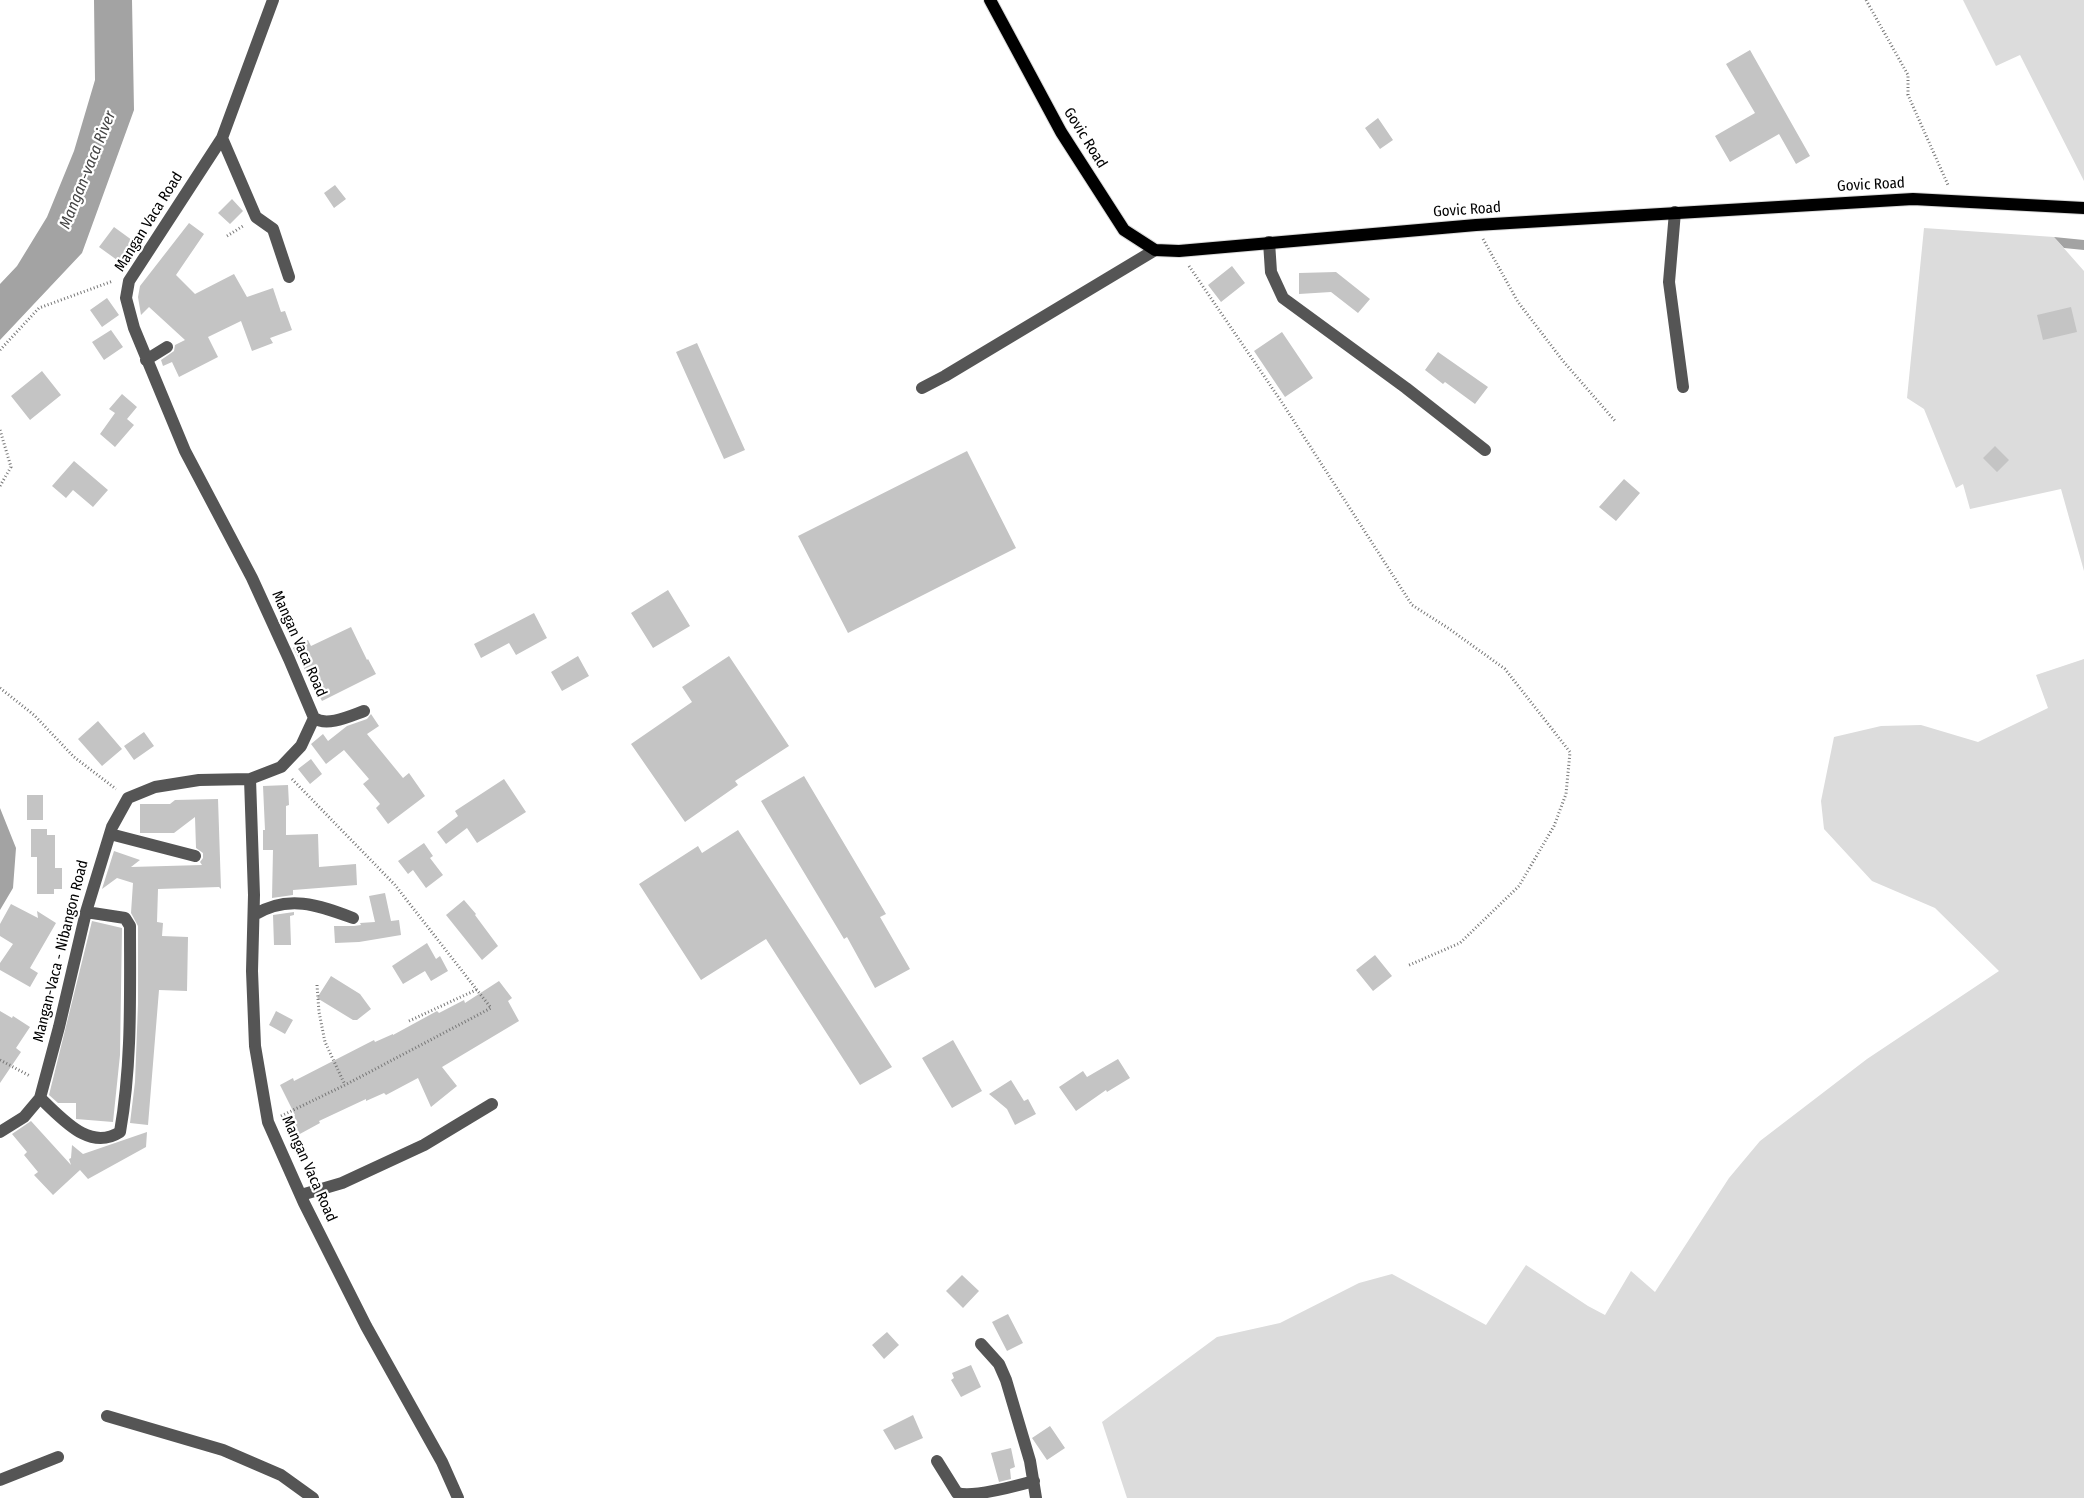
<!DOCTYPE html>
<style>
body{margin:0}
canvas{display:block;background:#fff}
</style>
<canvas width="2084" height="1498"></canvas>
<script>
const ctx = document.querySelector('canvas').getContext('2d');
ctx.lineJoin = 'round';
function fillPath(path, color) {
  ctx.fillStyle = color;
  ctx.fill(path, 'evenodd');
}
function strokePath(path, color, width, dash) {
  ctx.strokeStyle = color;
  ctx.lineWidth = width;
  ctx.lineCap = dash ? 'butt' : 'round';
  ctx.setLineDash(dash || []);
  ctx.stroke(path);
}
function write(font, color, halo, rows, align = 'center') {
  ctx.font = font + ' "Fira Sans Condensed",sans-serif';
  ctx.lineWidth = 4.5;
  ctx.setLineDash([]);
  ctx.textBaseline = 'middle';
  ctx.strokeStyle = halo;
  ctx.fillStyle = color;
  for (const [text, x, y, turn = 0] of rows) {
    ctx.save();
    ctx.translate(x, y);
    ctx.rotate((+turn || 0) * Math.PI / 180);
    ctx.textAlign = isNaN(turn) ? turn : align;
    if (halo) ctx.strokeText(text, 0, 0);
    ctx.fillText(text, 0, 0);
    ctx.restore();
  }
}
const green = new Path2D(`
 M 1963,0 L 2084,0 L 2084,181 L 2020,55 L 1996,66 Z
 M 1924,228 L 2054,237 L 2084,271 L 2084,571 L 2061,489 L 1970,509 L 1963,484 L 1956,488 L 1924,409 L 1907,398 Z
 M 2084,659 L 2084,1498 L 1127,1498 L 1102,1422 L 1217,1337 L 1280,1323 L 1359,1283 L 1392,1274 L 1486,1325 L 1526,1265 L 1588,1306 L 1605,1315 L 1631,1271 L 1655,1292 L 1729,1178 L 1760,1141 L 1867,1059 L 1999,971 L 1935,908 L 1872,881 L 1824,829 L 1821,801 L 1834,737 L 1881,726 L 1921,725 L 1978,742 L 2048,708 L 2036,675 Z`);
const water = new Path2D(`
 M 94,0 L 132,0 L 134,110 L 82,253 L 0,340 L 0,284 L 17,266 L 47,217 L 74,151 L 95,80 Z
 M 2054,237 L 2084,240 L 2084,250 L 2064,248 Z
 M 0,808 L 16,848 L 13,888 L 0,910 Z`);
const building = new Path2D(`
 M 1750,50 L 1810,156 L 1796,164 L 1779,134 L 1730,162 L 1715,136 L 1755,113 L 1726,64 Z
 M 1378,118 L 1393,140 L 1380,149 L 1365,128 Z
 M 335,185 L 346,199 L 334,208 L 324,193 Z
 M 232,199 L 243,211 L 230,224 L 218,213 Z
 M 189,223 L 204,234 L 176,275 L 195,294 L 234,274 L 247,297 L 273,288 L 281,312 L 285,311 L 292,330 L 270,338 L 273,343 L 252,351 L 241,321 L 208,337 L 218,357 L 179,377 L 172,362 L 163,366 L 161,360 L 174,351 L 175,345 L 185,340 L 149,307 L 141,315 L 138,297 L 140,286 Z
 M 114,227 L 136,243 L 122,260 L 117,260 L 99,247 Z
 M 1232,266 L 1245,283 L 1221,302 L 1208,285 Z
 M 1336,272 L 1370,299 L 1358,313 L 1331,292 L 1299,294 L 1299,273 Z
 M 107,298 L 119,315 L 102,327 L 90,310 Z
 M 2071,307 L 2077,332 L 2043,340 L 2037,315 Z
 M 111,330 L 123,347 L 104,360 L 92,342 Z
 M 1282,332 L 1313,378 L 1285,397 L 1254,351 Z
 M 697,343 L 745,450 L 724,459 L 676,352 Z
 M 1438,352 L 1488,387 L 1475,404 L 1445,382 L 1443,384 L 1425,370 Z
 M 42,371 L 61,395 L 30,420 L 11,396 Z
 M 122,394 L 137,407 L 127,419 L 134,425 L 115,447 L 100,434 L 115,413 L 109,409 Z
 M 1995,446 L 2009,460 L 1997,472 L 1983,458 Z
 M 967,451 L 1016,548 L 848,633 L 798,536 Z
 M 74,461 L 108,490 L 93,507 L 73,490 L 66,498 L 52,486 Z
 M 1624,479 L 1640,493 L 1616,521 L 1599,507 Z
 M 668,590 L 690,626 L 653,648 L 631,613 Z
 M 534,613 L 547,638 L 516,655 L 509,643 L 481,658 L 474,644 Z
 M 351,627 L 367,660 L 368,659 L 376,674 L 322,701 L 293,648 L 308,640 L 311,646 Z
 M 578,656 L 589,676 L 562,691 L 551,672 Z
 M 729,656 L 789,746 L 735,781 L 738,785 L 685,822 L 631,744 L 692,702 L 682,687 Z
 M 371,714 L 379,726 L 367,734 L 403,778 L 409,773 L 425,796 L 388,824 L 376,808 L 380,804 L 363,784 L 369,779 L 344,750 L 326,764 L 311,744 L 323,734 L 328,741 L 347,726 L 367,719 Z
 M 98,721 L 122,749 L 102,766 L 78,739 Z
 M 144,732 L 154,746 L 134,760 L 124,746 Z
 M 311,759 L 322,774 L 310,784 L 298,769 Z
 M 804,776 L 886,914 L 880,917 L 910,969 L 875,988 L 847,937 L 844,939 L 761,801 Z
 M 504,779 L 526,812 L 477,843 L 467,828 L 446,844 L 437,832 L 458,816 L 455,811 Z
 M 288,785 L 289,805 L 286,806 L 286,835 L 318,834 L 319,867 L 356,864 L 357,885 L 293,890 L 293,895 L 272,898 L 273,850 L 263,850 L 263,830 L 265,830 L 263,786 Z
 M 27,795 L 43,795 L 43,820 L 27,820 Z
 M 218,799 L 221,889 L 219,887 L 158,889 L 157,922 L 163,923 L 162,936 L 188,937 L 187,991 L 159,990 L 148,1125 L 130,1123 L 135,1082 L 138,1004 L 138,926 L 131,913 L 133,883 L 117,878 L 102,889 L 114,851 L 140,860 L 131,867 L 202,865 L 200,862 L 203,858 L 203,853 L 196,848 L 195,817 L 174,833 L 140,833 L 140,804 L 170,804 L 175,800 Z
 M 31,829 L 47,829 L 47,835 L 55,835 L 55,868 L 62,868 L 62,889 L 54,889 L 54,894 L 37,894 L 37,857 L 31,857 Z
 M 738,830 L 846,996 L 892,1067 L 860,1085 L 766,939 L 701,980 L 639,884 L 698,846 L 702,853 Z
 M 424,843 L 433,856 L 430,858 L 443,875 L 426,888 L 413,870 L 408,874 L 398,861 Z
 M 385,893 L 391,921 L 399,920 L 401,935 L 359,942 L 335,943 L 334,926 L 354,926 L 361,925 L 360,923 L 375,922 L 369,896 Z
 M 464,900 L 476,914 L 475,915 L 498,946 L 482,960 L 446,915 Z
 M 11,904 L 38,918 L 37,911 L 56,923 L 30,968 L 38,973 L 30,987 L 0,970 L 0,963 L 13,944 L 0,936 L 0,924 Z
 M 294,912 L 294,915 L 290,916 L 291,945 L 274,945 L 273,915 Z
 M 92,921 L 122,928 L 120,1055 L 113,1122 L 76,1119 L 76,1103 L 58,1103 L 49,1095 Z
 M 427,943 L 436,959 L 440,956 L 448,971 L 431,981 L 425,971 L 403,984 L 392,966 Z
 M 1375,955 L 1392,976 L 1373,991 L 1356,970 Z
 M 331,976 L 360,994 L 371,1009 L 357,1020 L 353,1020 L 317,998 Z
 M 499,981 L 512,998 L 508,1001 L 519,1021 L 442,1067 L 457,1086 L 431,1107 L 418,1078 L 386,1095 L 384,1093 L 366,1101 L 366,1099 L 319,1121 L 320,1123 L 298,1135 L 289,1118 L 295,1115 L 280,1085 L 293,1078 L 294,1081 L 374,1040 L 375,1042 L 393,1034 L 393,1035 L 437,1011 L 439,1013 L 464,1000 L 465,1003 Z
 M 0,1011 L 12,1018 L 13,1016 L 30,1027 L 16,1048 L 21,1052 L 0,1083 Z
 M 276,1011 L 293,1020 L 285,1034 L 269,1025 Z
 M 953,1040 L 982,1091 L 952,1108 L 922,1058 Z
 M 1118,1059 L 1130,1078 L 1107,1092 L 1106,1090 L 1076,1111 L 1059,1087 L 1083,1071 L 1087,1077 Z
 M 1011,1080 L 1024,1101 L 1028,1099 L 1036,1114 L 1015,1125 L 1007,1109 L 989,1094 Z
 M 31,1121 L 71,1165 L 69,1159 L 71,1158 L 72,1145 L 83,1154 L 147,1132 L 146,1147 L 88,1179 L 80,1170 L 53,1195 L 34,1175 L 38,1172 L 24,1155 L 27,1152 L 12,1134 Z
 M 962,1275 L 979,1291 L 963,1308 L 946,1291 Z
 M 1008,1314 L 1023,1343 L 1007,1351 L 992,1322 Z
 M 887,1332 L 899,1345 L 884,1359 L 872,1345 Z
 M 971,1365 L 981,1387 L 961,1397 L 951,1380 L 954,1378 L 952,1373 Z
 M 913,1415 L 923,1438 L 895,1450 L 883,1430 Z
 M 1050,1426 L 1065,1448 L 1047,1460 L 1032,1438 Z
 M 1011,1448 L 1015,1467 L 1010,1469 L 1011,1479 L 999,1482 L 991,1453 Z`);
const path = new Path2D(`
 M 1866,0 L 1908,75 L 1908,95 L 1948,185
 M 227,236 L 243,226
 M 1483,239 L 1518,302 L 1563,361 L 1616,422
 M 1189,266 L 1281,401 L 1412,605 L 1448,628 L 1505,669 L 1570,752 L 1566,794 L 1554,826 L 1519,886 L 1460,943 L 1407,966
 M 0,350 L 39,308 L 113,281
 M 0,430 L 11,467 L 0,486
 M 0,688 L 34,715 L 74,757 L 116,789
 M 317,985 L 319,1012 L 325,1042 L 345,1085
 M 409,1021 L 478,989
 M 0,1060 L 30,1076
 M 281,1116 L 345,1085 L 491,1008 L 395,885 L 291,778`);
const minor = new Path2D(`
 M 222,138 L 256,217 L 273,229 L 289,277
 M 1675,212 L 1669,282 L 1683,387
 M 1269,242 L 1271,272 L 1283,298 L 1406,388 L 1485,450
 M 146,360 L 167,347
 M 922,388 L 945,376 L 1155,250
 M 314,718 C 327,727 350,716 364,711
 M 250,779 L 254,895 L 252,971 L 255,1046 L 268,1122 L 304,1203 L 366,1326 L 442,1462 L 458,1498
 M 110,834 L 195,856
 M 254,915 C 288,894 318,905 353,918
 M 40,1098 C 62,1118 89,1152 120,1132 C 132,1064 130,995 130,926 L 125,918 L 86,912
 M 0,1132 L 24,1117 L 40,1098 L 59,1027 L 86,912 L 112,827 L 128,798 L 155,787 L 199,780 L 250,779 L 281,767 L 301,746 L 314,718 L 289,659 L 252,578 L 185,451 L 134,328 L 126,298 L 129,281 L 222,138 L 273,0
 M 301,1195 L 342,1183 L 424,1145 L 492,1104
 M 981,1344 L 999,1364 L 1006,1380 L 1030,1461 L 1036,1498
 M 107,1416 L 223,1450 L 281,1475 L 313,1498
 M 937,1461 L 957,1493 C 972,1498 1016,1486 1034,1481
 M 0,1480 L 58,1457`);
const major = new Path2D(`
 M 990,0 L 1061,132 L 1124,230 L 1155,250 L 1179,251 L 1476,225 L 1913,199 L 2084,208`);
const streetNames = [
 ["Govic Road",1085,138,58],
 ["Govic Road",1871,185,-3],
 ["Govic Road",1467,210,-4],
 ["Mangan Vaca Road",149,222,-58],
 ["Mangan Vaca Road",299,644,66],
 ["Mangan-Vaca - Nibangon Road",61,951,-76],
 ["Mangan Vaca Road",309,1169,66]
];
const waterNames = [
 ["Mangan-vaca River",88,170,-68]
];
fillPath(green, '#dcdcdc');
fillPath(water, '#a3a3a3');
fillPath(building, '#c4c4c4');
strokePath(major, '#dbdbdb', 14);
strokePath(path, '#777', 3, [1, 2.5]);
strokePath(minor, '#555', 12);
strokePath(major, '#000', 12);
write('15px', '#000', '#fff', streetNames);
write('italic 16px', '#444', '#fff', waterNames);
</script>
